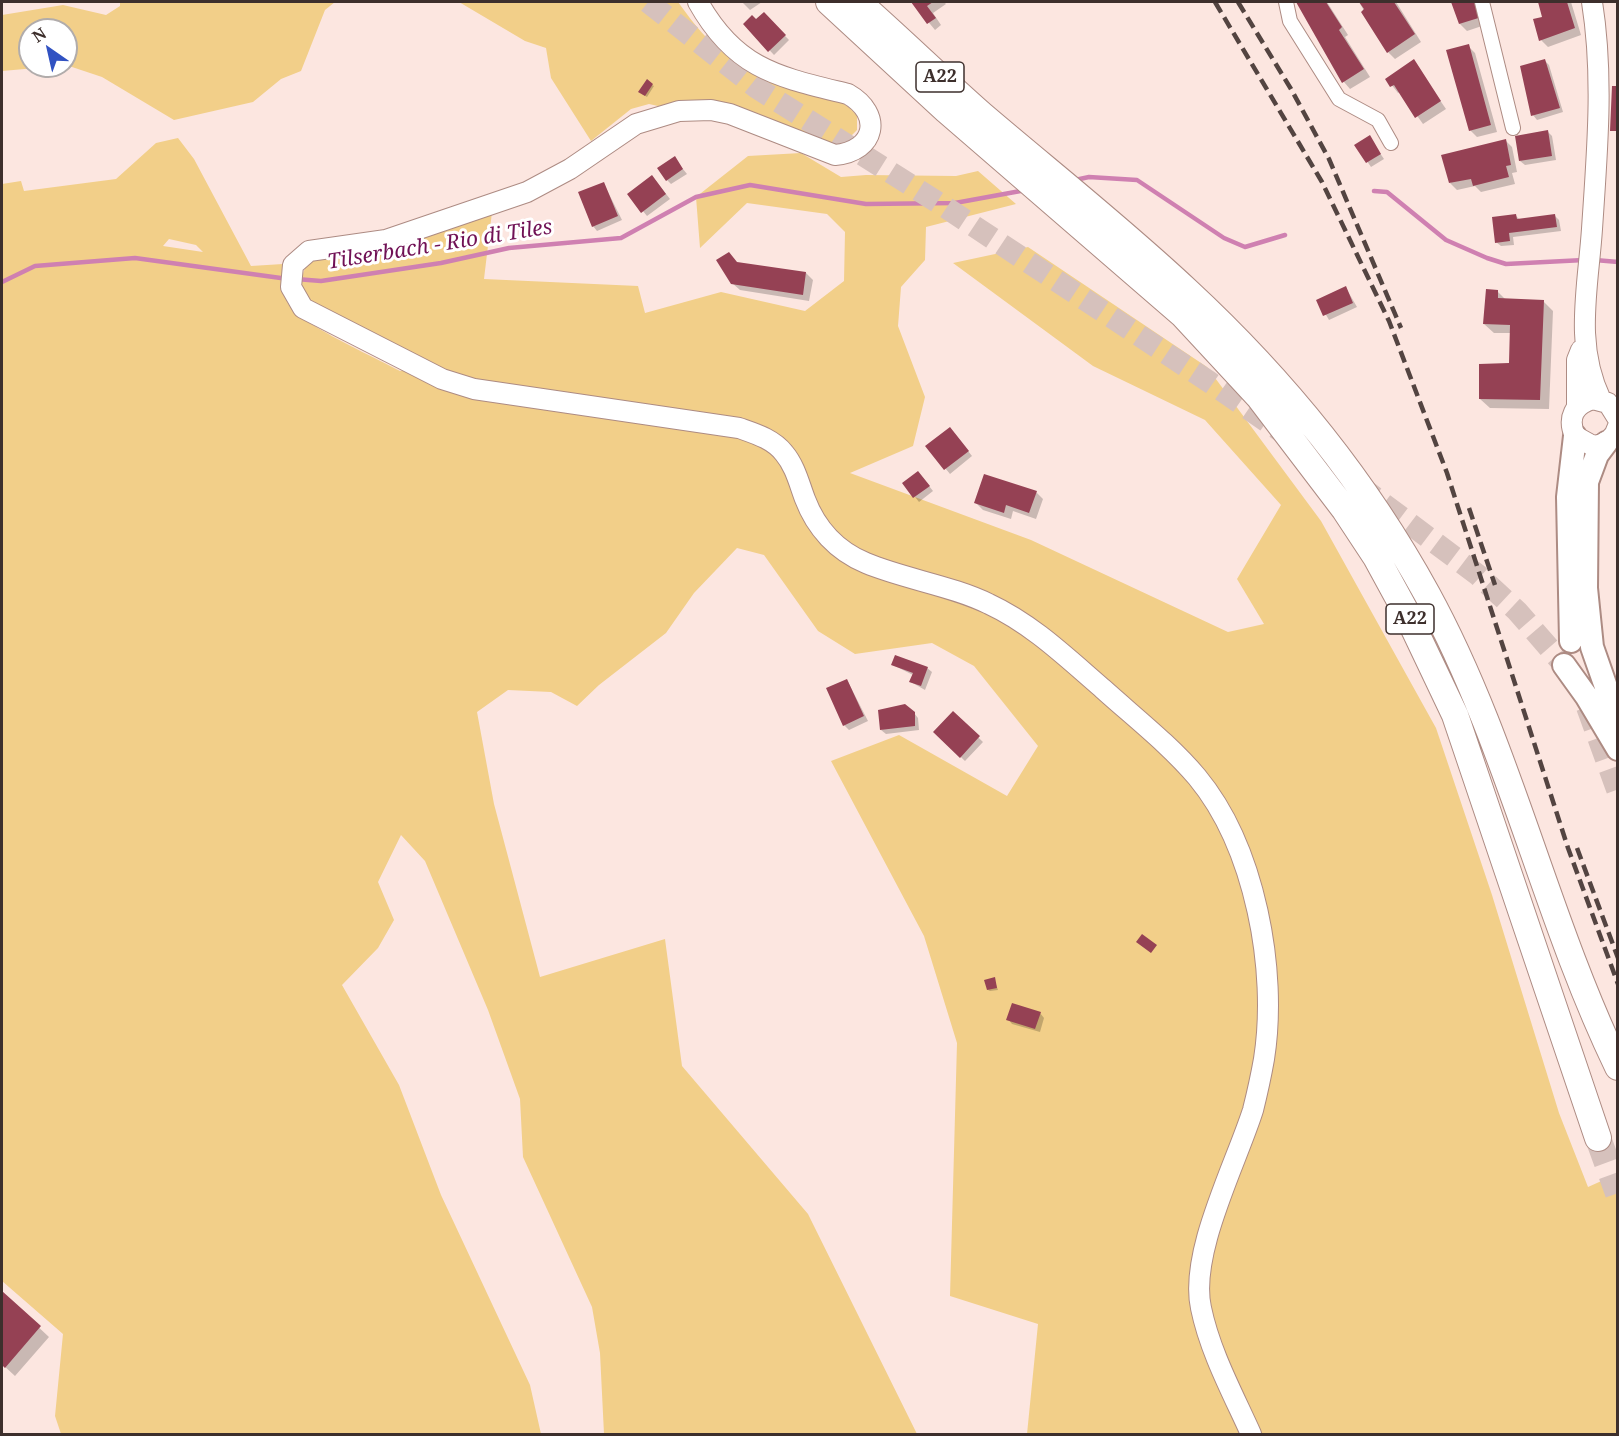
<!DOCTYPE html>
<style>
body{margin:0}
#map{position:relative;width:1619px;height:1436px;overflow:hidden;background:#fce6e0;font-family:"Noto Serif",serif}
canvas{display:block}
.frame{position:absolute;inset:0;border:3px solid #3d2f2c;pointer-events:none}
.north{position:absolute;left:18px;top:18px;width:60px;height:60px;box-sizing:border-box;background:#fff;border:2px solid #b1acab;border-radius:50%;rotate:326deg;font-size:16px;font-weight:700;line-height:24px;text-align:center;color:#3d2f2c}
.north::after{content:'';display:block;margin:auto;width:21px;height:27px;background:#3152c2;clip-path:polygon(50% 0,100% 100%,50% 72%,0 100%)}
</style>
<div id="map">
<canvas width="1619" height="1436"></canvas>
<div class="frame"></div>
<div class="north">N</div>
</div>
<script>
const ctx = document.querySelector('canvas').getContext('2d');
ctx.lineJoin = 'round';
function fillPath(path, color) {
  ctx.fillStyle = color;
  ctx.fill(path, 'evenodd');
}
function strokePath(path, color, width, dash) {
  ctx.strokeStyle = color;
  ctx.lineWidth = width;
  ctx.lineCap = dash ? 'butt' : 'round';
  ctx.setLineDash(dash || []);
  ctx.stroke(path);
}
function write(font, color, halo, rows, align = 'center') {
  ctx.font = font + ' "Noto Serif",serif';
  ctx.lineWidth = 6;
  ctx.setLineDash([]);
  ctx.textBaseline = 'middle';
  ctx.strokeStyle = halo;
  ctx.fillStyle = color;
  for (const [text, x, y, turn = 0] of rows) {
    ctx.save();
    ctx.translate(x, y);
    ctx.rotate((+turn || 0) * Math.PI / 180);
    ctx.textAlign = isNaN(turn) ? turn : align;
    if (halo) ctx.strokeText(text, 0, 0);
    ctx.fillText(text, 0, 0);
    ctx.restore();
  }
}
const green = new Path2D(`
 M 120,2 L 335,2 L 325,10 L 301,71 L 281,79 L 253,102 L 174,120 L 102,77 L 66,65 L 66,30 L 30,30 L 30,66 L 59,66 L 2,71 L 2,15 L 63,5 L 106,15 L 120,6 Z
 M 459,2 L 678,2 C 694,24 708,43 732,59 C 763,79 837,87 857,116 L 857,130 L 846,141 L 825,143 L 733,105 L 706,100 L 658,106 L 649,104 L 631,109 L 591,141 L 551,78 L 546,48 L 525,41 Z
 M 178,138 L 194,159 L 251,266 L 283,264 C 280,280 281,294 291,308 C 302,324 378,359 400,371 L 433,363 L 312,303 C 298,288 299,272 313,258 L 492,212 L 484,279 L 638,286 L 645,313 L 721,292 L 805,311 L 844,281 L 845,232 L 827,214 L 747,203 L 700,248 L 696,197 L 748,156 L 801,153 L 841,177 L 866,175 L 956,176 L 978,171 L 1016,204 L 926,227 L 925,260 L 901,287 L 898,326 L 925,397 L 913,446 L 850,473 L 1031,540 L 1228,632 L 1264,624 L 1237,579 L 1281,505 L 1205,420 L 1093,366 L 953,263 L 1028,247 L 1207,367 L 1321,521 L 1436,728 L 1492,895 L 1559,1113 L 1588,1187 L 1617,1174 L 1617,1434 L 1027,1434 L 1038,1324 L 950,1296 L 957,1043 L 924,936 L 831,761 L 899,735 L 1007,796 L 1038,746 L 974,666 L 932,643 L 855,654 L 818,631 L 764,555 L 737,548 L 694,593 L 666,633 L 599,685 L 577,706 L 551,692 L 508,690 L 477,712 L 494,804 L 540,977 L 665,939 L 682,1066 L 808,1214 L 917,1434 L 604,1434 L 600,1353 L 592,1307 L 523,1157 L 520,1099 L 488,1010 L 425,861 L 401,835 L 378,882 L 394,920 L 378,948 L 342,985 L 399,1085 L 441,1195 L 530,1385 L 541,1434 L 61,1434 L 55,1416 L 63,1334 L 2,1281 L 2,184 L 21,181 L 24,191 L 116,179 L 156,143 ZM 169,239 L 196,245 L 203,252 L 163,246 Z`);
const shadow = new Path2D(`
 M 742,2 L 762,2 L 750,10 Z
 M 912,2 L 944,2 L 946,4 L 933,13 L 941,25 L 935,30 Z
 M 1298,2 L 1327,2 L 1348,35 L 1345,37 L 1370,77 L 1350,89 L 1344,82 Z
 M 1359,2 L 1396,2 L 1421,42 L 1395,59 L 1388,52 Z
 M 1453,2 L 1485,2 L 1491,23 L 1467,31 L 1460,24 Z
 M 1540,2 L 1571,2 L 1581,35 L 1548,47 L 1541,40 L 1544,18 Z
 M 764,14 L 789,40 L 774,55 L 745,24 L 756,21 Z
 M 1468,46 L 1475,53 L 1497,132 L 1477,137 L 1470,130 Z
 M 1413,61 L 1446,109 L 1423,124 L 1400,92 L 1398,93 L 1387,79 Z
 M 1545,61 L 1549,65 L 1563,112 L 1537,120 L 1533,115 Z
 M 652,85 L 654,86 L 647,97 L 642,94 Z
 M 1548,132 L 1552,136 L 1556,160 L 1525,165 L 1520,161 Z
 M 1369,137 L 1384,159 L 1371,167 L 1356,145 Z
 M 1505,140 L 1512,147 L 1517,172 L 1512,173 L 1515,184 L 1481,192 L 1475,186 L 1457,190 L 1450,183 Z
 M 674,158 L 687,174 L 671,184 L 667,180 Z
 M 656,181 L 670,199 L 647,216 L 629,194 Z
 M 604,184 L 622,220 L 597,231 L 593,226 Z
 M 1516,216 L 1520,220 L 1555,216 L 1559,220 L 1561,231 L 1513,237 L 1514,245 L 1501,246 L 1496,242 Z
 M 738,264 L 806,273 L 813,280 L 809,301 L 740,290 L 732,283 Z
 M 1346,288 L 1357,307 L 1329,320 L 1318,301 Z
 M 1497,291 L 1505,299 L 1543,301 L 1553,311 L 1549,409 L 1490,408 L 1480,399 L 1510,365 L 1511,333 L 1494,333 L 1484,324 Z
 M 954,433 L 972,456 L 950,474 L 927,446 Z
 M 922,477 L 933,491 L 919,502 L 904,483 Z
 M 1036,492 L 1043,499 L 1036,519 L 1013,511 L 1011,519 L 983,510 L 976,503 Z
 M 893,665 L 927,668 L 932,672 L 925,690 L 911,682 L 913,675 Z
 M 847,680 L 868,721 L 849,730 L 844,725 Z
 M 914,713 L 918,718 L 919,730 L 886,734 L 881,730 Z
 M 953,713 L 983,742 L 965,761 L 935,732 Z
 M 994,979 L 998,990 L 990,991 L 988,990 Z
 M 1040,1013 L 1044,1018 L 1040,1032 L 1012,1024 L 1008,1019 Z
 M 2,1293 L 49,1337 L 15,1376 L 2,1364 Z`);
const stream = new Path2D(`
 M 1075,180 L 1089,177 L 1137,180 L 1224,238 L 1245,247 L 1285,235
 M 1374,191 L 1387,192 L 1446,240 L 1487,258 L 1506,264 L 1584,260
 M 1595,260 L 1618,262
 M 296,279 L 321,281 L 441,263 L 509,248 L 621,238 L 696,197 L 750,185 L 866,204 L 955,203 L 1026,190
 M 2,282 L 35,266 L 135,258 L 288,279`);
const building = new Path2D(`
 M 911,2 L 933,2 L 927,6 L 936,18 L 927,24 Z
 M 1296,2 L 1326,2 L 1342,27 L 1339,30 L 1364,69 L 1342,83 Z
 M 1359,2 L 1394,2 L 1415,34 L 1387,53 L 1361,12 L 1364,9 Z
 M 1451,2 L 1481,2 L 1485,16 L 1459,24 Z
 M 1538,2 L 1567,2 L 1575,28 L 1539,41 L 1533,19 L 1542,17 Z
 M 764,12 L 786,35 L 768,52 L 743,24 L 752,15 L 756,19 Z
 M 1469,44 L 1491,125 L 1469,131 L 1446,50 Z
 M 1414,59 L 1441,101 L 1415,118 L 1394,85 L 1390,87 L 1385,79 Z
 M 1545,59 L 1560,108 L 1531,116 L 1520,66 Z
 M 647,79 L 653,84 L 645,96 L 638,92 Z
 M 1612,86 L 1618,86 L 1618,131 L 1610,131 Z
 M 1548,130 L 1552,156 L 1519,161 L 1515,136 Z
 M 1370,135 L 1381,154 L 1366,163 L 1354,145 Z
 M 1506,139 L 1511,165 L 1506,166 L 1509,177 L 1473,186 L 1471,179 L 1449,183 L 1441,155 Z
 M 675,156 L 683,169 L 666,181 L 657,168 Z
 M 652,175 L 666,194 L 641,213 L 627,194 Z
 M 604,182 L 618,216 L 592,227 L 578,192 Z
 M 1516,214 L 1517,219 L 1555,214 L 1557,227 L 1509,233 L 1510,241 L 1495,243 L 1492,217 Z
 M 729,252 L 737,262 L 806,272 L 803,295 L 731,284 L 716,260 Z
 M 1346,286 L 1353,303 L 1323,316 L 1316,300 Z
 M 1486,289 L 1498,290 L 1498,298 L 1544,300 L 1540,400 L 1479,399 L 1479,364 L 1509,363 L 1510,325 L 1483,324 Z
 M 950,427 L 969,451 L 944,470 L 925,446 Z
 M 918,471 L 930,486 L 913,498 L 902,483 Z
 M 984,474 L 1037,491 L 1029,513 L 1006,505 L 1004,513 L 974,503 Z
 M 895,655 L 928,667 L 921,686 L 909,682 L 913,673 L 891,665 Z
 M 847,679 L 864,716 L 843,726 L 826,688 Z
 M 905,704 L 915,712 L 915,726 L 880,730 L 878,710 Z
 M 953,711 L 980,736 L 960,758 L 933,732 Z
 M 1142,934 L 1157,945 L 1151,953 L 1136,942 Z
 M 995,977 L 997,988 L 987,990 L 984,980 Z
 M 1012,1003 L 1041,1012 L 1035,1029 L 1006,1020 Z
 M 2,1291 L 41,1326 L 5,1368 L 2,1365 Z`);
const primaryTunnel = new Path2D(`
 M 648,2 L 757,88 L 942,205 L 1208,381 L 1357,484 L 1478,575 L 1517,611 L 1564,665
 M 1587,707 L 1618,792`);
const highwayTunnel = new Path2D(`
 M 1598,1138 L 1618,1193`);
const street = new Path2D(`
 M 1286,2 L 1290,21 L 1339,99 L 1378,120 L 1391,143
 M 1482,2 L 1513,128`);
const secondary = new Path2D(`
 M 698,2 C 736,70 779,77 848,94 C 883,114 876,151 835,155 L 730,114 L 711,110 L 679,111 L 636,124 L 570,169 L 527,192 L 386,240 L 309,251 L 293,265 L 291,287 L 303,308 L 442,379 L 474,389 L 739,428 C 756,434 773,439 784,453 C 795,466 799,483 805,499 C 816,528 837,551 866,563 C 904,579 953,586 989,604 C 1032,624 1066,657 1102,688 C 1134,717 1169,744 1197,777 C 1255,847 1278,970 1264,1059 C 1261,1076 1257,1094 1253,1110 C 1236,1164 1189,1253 1201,1308 C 1210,1352 1233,1394 1251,1434
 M 1592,2 C 1604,77 1597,153 1592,229 C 1588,289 1574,344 1601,400
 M 1577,406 L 1577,360 L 1581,350
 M 1618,419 L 1608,403 L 1593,399 C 1574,404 1567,418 1575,436 L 1593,446 C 1605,445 1615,438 1618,426`);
const primary = new Path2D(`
 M 1606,443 L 1597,455 L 1587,482 L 1586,588 L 1592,647 L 1618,721
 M 1571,641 L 1568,497 L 1575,436
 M 1564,665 L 1587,697 L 1618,749`);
const highway = new Path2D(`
 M 829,2 L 946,110 L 1183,315 L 1259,397 L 1345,510 L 1376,557 L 1406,612 L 1455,715 L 1598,1138
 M 858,2 C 900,39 940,78 982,115 C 1050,173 1121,229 1186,290 C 1281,378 1365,481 1427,594 C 1509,744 1544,914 1618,1067`);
const rail = new Path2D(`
 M 1215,2 L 1322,182 L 1389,321 L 1447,473 L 1568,848 L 1618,984
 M 1238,2 L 1291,89 L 1329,159 L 1401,328
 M 1469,508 L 1495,585
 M 1577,848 L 1618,958`);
const shields = [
 [940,77,48],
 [1410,619,48]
];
const shieldNames = [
 ["A22",940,77],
 ["A22",1410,619]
];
const waterNames = [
 ["Tilserbach - Rio di Tiles",440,245,-9]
];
fillPath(green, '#f2cf89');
fillPath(shadow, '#0003');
strokePath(stream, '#cf80b1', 4.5);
fillPath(building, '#954154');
strokePath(primaryTunnel, '#d6c1bc', 22, [22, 11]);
strokePath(highwayTunnel, '#d6c1bc', 26, [26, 13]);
strokePath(street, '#ad8b83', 16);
strokePath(secondary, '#ad8b83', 22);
strokePath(primary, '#ad8b83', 26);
strokePath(highway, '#ad8b83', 28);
strokePath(street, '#fff', 14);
strokePath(secondary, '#fff', 20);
strokePath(primary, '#fff', 22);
strokePath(highway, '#fff', 26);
strokePath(rail, '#534441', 4.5, [12, 6]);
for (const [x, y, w] of shields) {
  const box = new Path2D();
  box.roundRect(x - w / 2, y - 15, w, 30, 4.5);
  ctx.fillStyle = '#fff';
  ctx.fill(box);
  strokePath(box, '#3d2f2c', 1.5);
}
write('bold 18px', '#3d2f2c', null, shieldNames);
write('italic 21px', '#701155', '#fff', waterNames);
</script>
